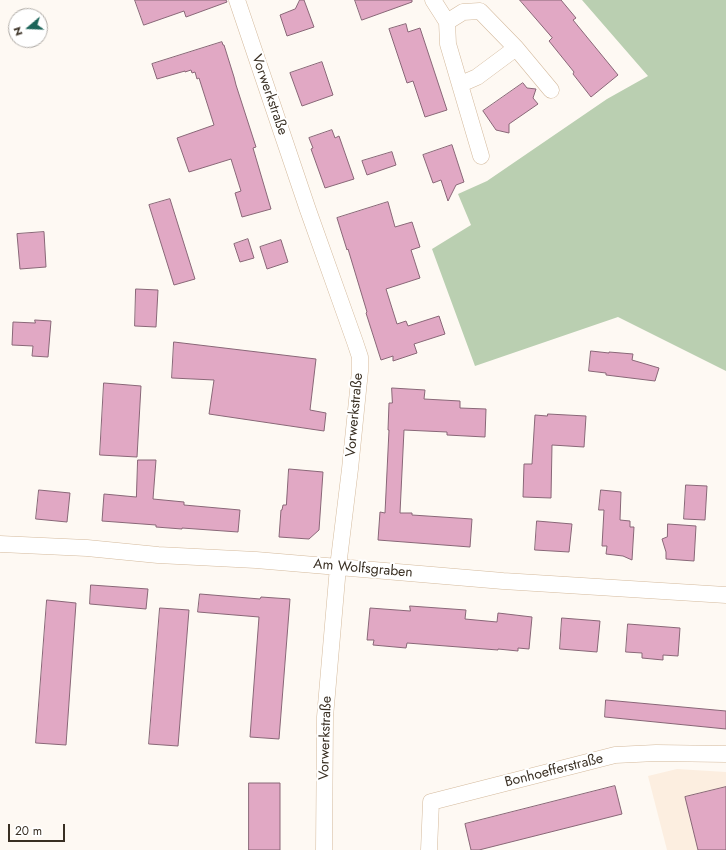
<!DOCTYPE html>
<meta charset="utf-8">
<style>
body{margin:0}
#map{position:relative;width:726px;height:850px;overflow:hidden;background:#fef9f3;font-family:Jost,sans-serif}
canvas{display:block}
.north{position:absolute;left:8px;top:8px;width:40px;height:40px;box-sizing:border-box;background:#fff;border:1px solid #b0aca7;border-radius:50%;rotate:251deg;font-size:11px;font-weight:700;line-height:16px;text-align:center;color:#392f23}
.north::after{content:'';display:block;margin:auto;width:14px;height:18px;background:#1b6459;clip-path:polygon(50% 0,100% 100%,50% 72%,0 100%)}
.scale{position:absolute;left:8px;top:824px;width:57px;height:18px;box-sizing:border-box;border:2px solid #392f23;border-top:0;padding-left:5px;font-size:12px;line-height:14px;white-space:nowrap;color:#392f23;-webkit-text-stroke:3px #fff;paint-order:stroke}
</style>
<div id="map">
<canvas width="726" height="850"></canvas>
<div class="north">N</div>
<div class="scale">20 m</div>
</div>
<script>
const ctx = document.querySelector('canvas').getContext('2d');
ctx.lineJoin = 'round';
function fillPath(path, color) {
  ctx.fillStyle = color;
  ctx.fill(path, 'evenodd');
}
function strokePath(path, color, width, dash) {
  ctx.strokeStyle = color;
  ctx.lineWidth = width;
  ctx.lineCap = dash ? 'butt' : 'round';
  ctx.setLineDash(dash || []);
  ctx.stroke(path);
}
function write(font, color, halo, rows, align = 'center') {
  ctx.font = font + ' Jost,sans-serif';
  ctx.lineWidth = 4;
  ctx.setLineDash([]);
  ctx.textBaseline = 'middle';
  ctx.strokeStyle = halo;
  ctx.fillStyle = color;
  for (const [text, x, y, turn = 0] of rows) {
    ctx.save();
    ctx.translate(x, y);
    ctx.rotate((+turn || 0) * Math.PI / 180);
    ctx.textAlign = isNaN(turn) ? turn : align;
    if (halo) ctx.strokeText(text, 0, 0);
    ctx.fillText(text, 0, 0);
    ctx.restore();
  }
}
const built = new Path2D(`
 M 677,769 L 726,772 L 726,850 L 667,850 L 648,776 Z`);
const green = new Path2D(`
 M 582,0 L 726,0 L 726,371 L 618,317 L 475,366 L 432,249 L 471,225 L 458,194 L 487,181 L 607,99 L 648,76 Z`);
const building = new Path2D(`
 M 135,0 L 226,0 L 227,2 L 186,17 L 184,11 L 144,25 Z
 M 300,0 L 304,0 L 314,27 L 287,36 L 280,15 L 295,9 Z
 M 355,0 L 412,0 L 412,2 L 362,20 Z
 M 520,0 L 561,0 L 576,18 L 573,20 L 618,75 L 591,97 L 573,74 L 574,72 L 549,41 L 552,38 Z
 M 406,24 L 408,32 L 420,28 L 447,110 L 425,117 L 413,81 L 407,83 L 389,29 Z
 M 222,42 L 223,45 L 224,45 L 234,77 L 236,85 L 256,147 L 253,148 L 271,209 L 242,217 L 235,193 L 241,191 L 231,159 L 189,172 L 177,138 L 214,125 L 199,78 L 197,79 L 195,72 L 192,73 L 191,70 L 185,72 L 185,71 L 157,79 L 152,64 Z
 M 322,62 L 333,95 L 302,106 L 290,73 Z
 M 523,83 L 527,88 L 536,89 L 533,98 L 538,104 L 509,124 L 509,133 L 496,130 L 483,111 Z
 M 332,130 L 335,138 L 339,136 L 354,179 L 325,188 L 311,149 L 313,148 L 309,138 Z
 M 452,145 L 464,182 L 456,185 L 448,201 L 441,180 L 433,183 L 423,155 Z
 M 392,152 L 396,165 L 367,175 L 362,161 Z
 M 170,199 L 195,279 L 174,285 L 149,205 Z
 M 388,202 L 395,227 L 412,222 L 420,247 L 411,250 L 420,278 L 386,289 L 397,324 L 406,321 L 408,326 L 439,316 L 445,334 L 414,344 L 417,353 L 393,361 L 393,356 L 381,360 L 366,313 L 367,312 L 348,249 L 347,250 L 337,218 Z
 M 44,232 L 46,267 L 20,269 L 17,234 Z
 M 248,239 L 254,258 L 240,262 L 234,244 Z
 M 281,240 L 288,262 L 267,269 L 260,247 Z
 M 136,289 L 158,290 L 156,327 L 135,326 Z
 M 35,320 L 51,321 L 48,357 L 32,356 L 33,346 L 12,345 L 13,322 L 35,323 Z
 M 174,342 L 316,359 L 310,410 L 326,413 L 324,431 L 209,414 L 214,380 L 172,378 Z
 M 591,351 L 609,353 L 609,352 L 633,354 L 632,360 L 659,368 L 655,381 L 606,375 L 606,373 L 589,371 Z
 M 104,383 L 141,386 L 137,457 L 100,455 Z
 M 392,388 L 425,390 L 424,399 L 460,401 L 460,408 L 486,409 L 485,437 L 447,435 L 447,432 L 404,430 L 400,513 L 412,513 L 412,515 L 472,519 L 470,547 L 378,540 L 380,512 L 385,513 L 389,430 L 388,430 L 389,403 L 392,403 Z
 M 548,414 L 586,416 L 584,447 L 552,445 L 551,498 L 523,497 L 524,464 L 532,464 L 535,415 L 547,416 Z
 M 138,460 L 156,460 L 153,499 L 184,502 L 184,505 L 240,510 L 238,532 L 182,528 L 182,529 L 156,527 L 156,525 L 102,521 L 104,494 L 136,497 Z
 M 289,469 L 323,472 L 319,530 L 309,539 L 279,537 L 281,510 L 282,510 L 283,505 L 286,505 Z
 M 686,485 L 707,486 L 705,520 L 684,519 Z
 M 39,490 L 70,493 L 67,522 L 36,519 Z
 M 601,490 L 621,492 L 620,520 L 630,521 L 630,527 L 634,527 L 632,560 L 623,556 L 606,554 L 607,546 L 602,546 L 604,510 L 599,510 Z
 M 537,521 L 572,524 L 569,552 L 535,550 Z
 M 668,524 L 696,526 L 694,561 L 666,559 L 666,552 L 662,539 L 667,537 Z
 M 91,585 L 148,589 L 146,609 L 90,604 Z
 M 200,594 L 260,599 L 261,597 L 290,599 L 279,739 L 250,737 L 259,617 L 198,612 Z
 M 47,600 L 76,603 L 66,745 L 36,743 Z
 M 410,606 L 466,610 L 465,619 L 497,622 L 498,613 L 532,617 L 529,649 L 518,648 L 518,651 L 498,649 L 498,650 L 407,643 L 406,648 L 373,645 L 374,640 L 367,640 L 370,608 L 410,611 Z
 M 160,608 L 189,610 L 178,746 L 149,744 Z
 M 562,618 L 600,621 L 597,652 L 560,649 Z
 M 628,624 L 680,628 L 678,656 L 663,655 L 663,660 L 642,658 L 642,653 L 626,652 Z
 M 606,700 L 726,711 L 726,729 L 605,717 Z
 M 249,783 L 280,783 L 280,850 L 249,850 Z
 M 615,786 L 622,814 L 479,850 L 471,850 L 465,824 Z
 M 726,787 L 726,850 L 698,850 L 685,797 Z`);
const minor = new Path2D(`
 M 237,0 L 308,210 L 355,342 L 360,357 L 360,371 L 350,469 L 338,567 L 325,717 L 324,850
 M 433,0 L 447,22 L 448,44 L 481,156
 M 447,22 L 463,12 L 480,11 L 516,48 L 477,77 L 461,84
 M 516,48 L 551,90
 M 0,544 L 87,548 L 158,555 L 256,560 L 503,581 L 726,595
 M 429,850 L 431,802 L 615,755 L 656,753 L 726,754`);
const streetNames = [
 ["Vorwerkstraße",269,95,71],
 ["Vorwerkstraße",355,415,-85],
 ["Am Wolfsgraben",363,569,5],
 ["Vorwerkstraße",326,738,-88],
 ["Bonhoefferstraße",554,771,-14]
];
fillPath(built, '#fceee0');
fillPath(green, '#bacfb1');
fillPath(building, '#e1a8c4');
strokePath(building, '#896777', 1);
strokePath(minor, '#d4ba9d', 17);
strokePath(minor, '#fff', 16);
write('14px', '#392f23', '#fff', streetNames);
</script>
